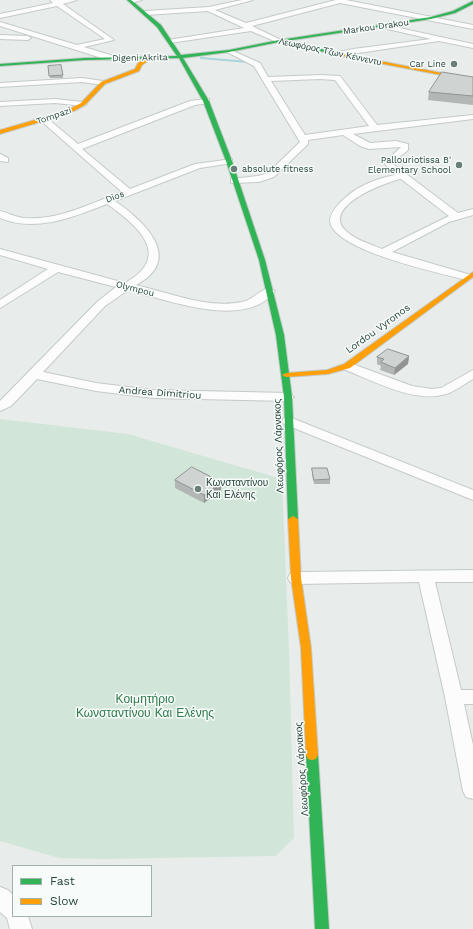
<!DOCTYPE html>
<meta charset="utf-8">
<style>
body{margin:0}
#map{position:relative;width:473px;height:929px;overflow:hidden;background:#e8edeb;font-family:"Work Sans",sans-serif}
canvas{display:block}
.legend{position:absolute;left:12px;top:865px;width:140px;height:52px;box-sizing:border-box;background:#f7fbf9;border:1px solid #a3b1ad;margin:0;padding:5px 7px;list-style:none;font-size:12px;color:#24423a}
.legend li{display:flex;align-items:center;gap:8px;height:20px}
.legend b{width:20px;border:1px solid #a3b1ad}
</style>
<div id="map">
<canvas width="473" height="929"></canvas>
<ul class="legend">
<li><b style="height:5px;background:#30b455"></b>Fast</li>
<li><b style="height:5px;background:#ff9f0a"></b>Slow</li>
</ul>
</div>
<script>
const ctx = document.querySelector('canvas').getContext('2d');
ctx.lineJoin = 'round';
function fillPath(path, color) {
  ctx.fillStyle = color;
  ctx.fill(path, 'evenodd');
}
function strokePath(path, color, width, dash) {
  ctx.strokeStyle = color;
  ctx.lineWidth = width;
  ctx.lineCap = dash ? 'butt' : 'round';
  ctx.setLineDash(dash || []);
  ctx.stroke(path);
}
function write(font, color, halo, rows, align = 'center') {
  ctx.font = font + ' "Work Sans",sans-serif';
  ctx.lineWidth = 3;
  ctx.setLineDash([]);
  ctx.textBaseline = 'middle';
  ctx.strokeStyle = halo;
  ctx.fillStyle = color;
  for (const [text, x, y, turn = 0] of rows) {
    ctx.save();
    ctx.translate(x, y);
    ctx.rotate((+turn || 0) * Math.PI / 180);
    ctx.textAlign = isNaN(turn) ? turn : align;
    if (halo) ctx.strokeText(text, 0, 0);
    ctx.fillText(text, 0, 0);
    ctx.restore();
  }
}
const green = new Path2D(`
 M 0,419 L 128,434 L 282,479 L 289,649 L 294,838 L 276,856 L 103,859 L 59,858 L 0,841 Z`);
const stream = new Path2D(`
 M 201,58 L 248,62`);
const street = new Path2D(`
 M 50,0 L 77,0 L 63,4 L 114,40 L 84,47 L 114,56 L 114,60 L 108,60 L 0,26 L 0,22 L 77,45 L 105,39 L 57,6 L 0,18 L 0,14 L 53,3 Z
 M 128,0 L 142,0 L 130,3 Z
 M 242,0 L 253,0 L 215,10 L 246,23 L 336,0 L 346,0 L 473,25 L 473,29 L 340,3 L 252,26 L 281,40 L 282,41 L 279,43 L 251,31 L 170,43 L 168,42 L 168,40 L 244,28 L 208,11 L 145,15 L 142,13 L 145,11 L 209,7 Z
 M 381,24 L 473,44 L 473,48 L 439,41 L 338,56 L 338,52 L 353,49 L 431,39 L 379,27 L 378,26 Z
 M 0,35 L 28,36 L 31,38 L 28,40 L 0,39 Z
 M 227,50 L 231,50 L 260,63 L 268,77 L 320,75 L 340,76 L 377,125 L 473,115 L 473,119 L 353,134 L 370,143 L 396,141 L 408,144 L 408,150 L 393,162 L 393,164 L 458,213 L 473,209 L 473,215 L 449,222 L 392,252 L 471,275 L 472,277 L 471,279 L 467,280 C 439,273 342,252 331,225 C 328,218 333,211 337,206 C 352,188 374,179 395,175 L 384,163 L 401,147 L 369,149 L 360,146 L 343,135 L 308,140 L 308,144 L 274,177 L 259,182 L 231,183 L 231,179 L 258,176 L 268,173 L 300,142 L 254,66 L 227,52 ZM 320,79 L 335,80 L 369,126 L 305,135 L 271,81 ZM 401,179 L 449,216 L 382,249 C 370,244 353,239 344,229 C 324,205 386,182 401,179 Z
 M 82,78 L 103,81 L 107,83 L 103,85 L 82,82 L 0,87 L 0,83 Z
 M 55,99 L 83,102 L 87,104 L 83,106 L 55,103 L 0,106 L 0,102 Z
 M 206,99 L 209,99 L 209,103 L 195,105 L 82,149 L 130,189 L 195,164 L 232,159 L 232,163 L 200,168 L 115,201 C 144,221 185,259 136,285 C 170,293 207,309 242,302 C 253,300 259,290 269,288 L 275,291 C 246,331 165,299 128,290 L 105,306 L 43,372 L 96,383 L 153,390 L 288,393 L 294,397 L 288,401 L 153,398 L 96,391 L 37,379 L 11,406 L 0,411 L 0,401 L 97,302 L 116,287 L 58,272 L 0,308 L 0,300 L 48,269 L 0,255 L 0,249 L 125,283 C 174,256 137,225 107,204 C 73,217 36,233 0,218 L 0,211 C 8,213 15,217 24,218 C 58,221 91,203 122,192 L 40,120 L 47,118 L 78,144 L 190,101 Z
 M 0,154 L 8,158 L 8,162 L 0,161 Z
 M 347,362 L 412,386 L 432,389 L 441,388 L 473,370 L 473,379 C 464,384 456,391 446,394 C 415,404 372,380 343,369 L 341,366 Z
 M 289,417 L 473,490 L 473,500 L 284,424 L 282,421 L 284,418 Z
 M 473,570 L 473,582 L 435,582 L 461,690 L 473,690 L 473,704 L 464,704 L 473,745 L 473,799 L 466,797 L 463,791 L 445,697 L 419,582 L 296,584 L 290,582 L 288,578 L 290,574 L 296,572 Z
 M 0,887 L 8,890 L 13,895 L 13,916 L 28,916 L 32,929 L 10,929 L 7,918 L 0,912 Z`);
const fast = new Path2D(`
 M 127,0 L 131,0 L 161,25 L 181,55 L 229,50 L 279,40 L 431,17 L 453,11 L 473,1 L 473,4 L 455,13 L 431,19 L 286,41 L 335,52 L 333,54 L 279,42 L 229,52 L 183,58 L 209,101 L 232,161 L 265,260 L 284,335 L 292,397 L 298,519 L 296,521 L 293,522 L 288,519 L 284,397 L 276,335 L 259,260 L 226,161 L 203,101 L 179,58 L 85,60 L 0,66 L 0,64 L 85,58 L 177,56 L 157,27 Z
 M 312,750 L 316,751 L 318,755 L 329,929 L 315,929 L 306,755 L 308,751 Z`);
const slow = new Path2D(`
 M 333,52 L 473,79 L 473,81 L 331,54 Z
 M 148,57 L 152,58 L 142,65 L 139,71 L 105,84 L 85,105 L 70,113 L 0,134 L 0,130 L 66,111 L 81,103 L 101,82 L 135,69 L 138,63 Z
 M 473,272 L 473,277 L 350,368 L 328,374 L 286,377 L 282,375 L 286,373 L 327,370 L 344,364 Z
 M 293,516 L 298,519 L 301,578 L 311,648 L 318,755 L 316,759 L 312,760 L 308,759 L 306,755 L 301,648 L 291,578 L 288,519 Z`);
const wall = new Path2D(`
 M 48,66 L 63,75 L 63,78 L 50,78 Z
 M 473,77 L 473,105 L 428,100 L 429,92 Z
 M 409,356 L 408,364 L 394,375 L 380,370 L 381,366 L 377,364 L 377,357 Z
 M 312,468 L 330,479 L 330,484 L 314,484 L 312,472 Z
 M 175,480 L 221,490 L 204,503 L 175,488 Z`);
const shadedWall = new Path2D(`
 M 409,356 L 408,364 L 394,375 L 395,368 Z
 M 221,482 L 221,490 L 204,503 L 204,495 Z`);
const building = new Path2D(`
 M 61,65 L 63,75 L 49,76 L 48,66 Z
 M 442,72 L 473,77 L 473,96 L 429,92 Z
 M 388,349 L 409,356 L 395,368 L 381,362 L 384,359 L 377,357 Z
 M 192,467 L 221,482 L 204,495 L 175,480 Z
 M 312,468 L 327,468 L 330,479 L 314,480 Z`);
const markers = [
 [454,64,4,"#697e78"],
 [459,165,4,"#697e78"],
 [234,169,4,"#697e78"],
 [198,489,4,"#697e78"]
];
const farStreetnames = [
 ["Markou Drakou",376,27,-8],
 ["Λεωφόρος Τζων Κέννεντυ",330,52,12],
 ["Digeni Akrita",140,58,-1],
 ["Tompazi",54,116,-19],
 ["Dios",115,197,-21],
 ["Olympou",135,289,14]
];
const farPoinames = [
 ["Car Line",446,64],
 ["Pallouriotissa B'",451,160],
 ["Elementary School",451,170],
 ["absolute fitness",242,169,"left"]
];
const streetNames = [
 ["Lordou Vyronos",378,329,-36],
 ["Andrea Dimitriou",160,393,4],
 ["Λεωφόρος Λάρνακος",279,446,-92],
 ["Λεωφόρος Λάρνακος",302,769,-94]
];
const poiNames = [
 ["Κωνσταντίνου",206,483],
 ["Και Ελένης",206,495]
];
const nearParknames = [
 ["Κοιμητήριο",145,699],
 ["Κωνσταντίνου Και Ελένης",145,713]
];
fillPath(green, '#d1e6d8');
strokePath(stream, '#a9d4db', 2);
strokePath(street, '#c5cac8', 2);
strokePath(fast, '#c3cbc8', 2);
strokePath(slow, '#c3cbc8', 2);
fillPath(street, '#fcfcfc');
fillPath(fast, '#30b455');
fillPath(slow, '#ff9f0a');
fillPath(wall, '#b2b6b5');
fillPath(shadedWall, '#919493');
fillPath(building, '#cfd4d2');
strokePath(building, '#919493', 1);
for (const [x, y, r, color] of markers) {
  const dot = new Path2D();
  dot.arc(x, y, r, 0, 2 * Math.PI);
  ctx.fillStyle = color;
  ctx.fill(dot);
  strokePath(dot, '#f7fbf9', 1.5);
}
write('9px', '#24423a', '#f7fbf9', farStreetnames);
write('9px', '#24423a', '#f7fbf9', farPoinames, 'right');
write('10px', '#24423a', '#f7fbf9', streetNames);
write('10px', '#24423a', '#f7fbf9', poiNames, 'left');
write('12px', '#2d7a4b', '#f7fbf9', nearParknames);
</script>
